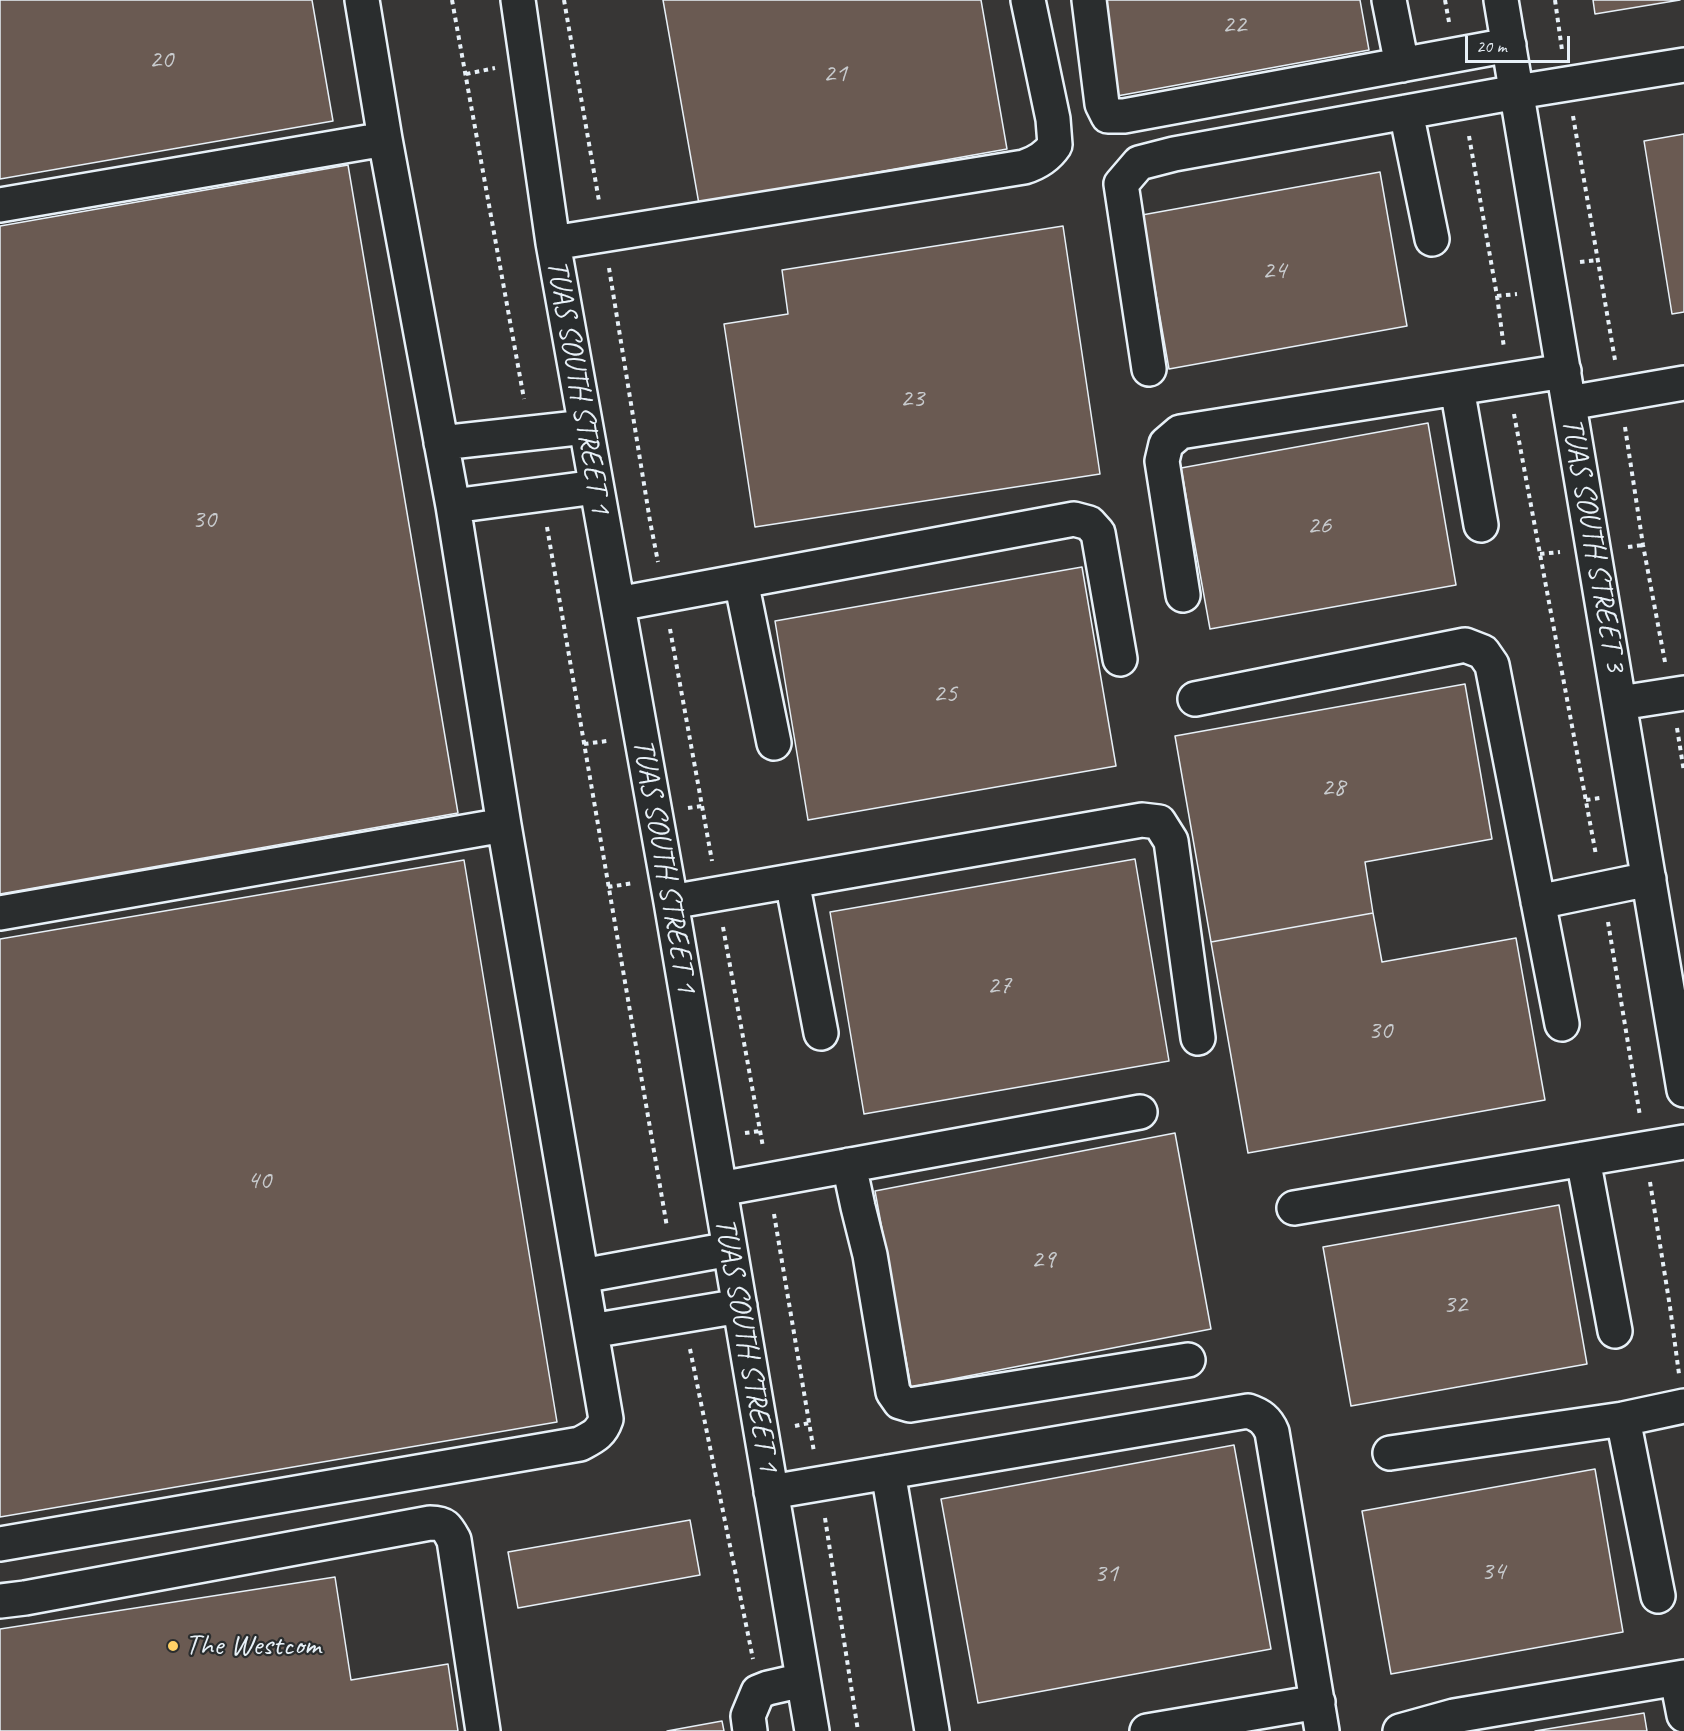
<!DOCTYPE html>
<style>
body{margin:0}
#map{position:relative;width:1684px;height:1731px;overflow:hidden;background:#373635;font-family:Caveat,sans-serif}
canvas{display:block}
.scale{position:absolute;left:1465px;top:36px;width:105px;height:27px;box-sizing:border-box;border:3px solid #e8f1f8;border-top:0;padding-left:8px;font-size:18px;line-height:21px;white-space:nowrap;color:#e8f1f8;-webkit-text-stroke:4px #2a2d2e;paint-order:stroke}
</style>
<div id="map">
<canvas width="1684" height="1731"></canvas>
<div class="scale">20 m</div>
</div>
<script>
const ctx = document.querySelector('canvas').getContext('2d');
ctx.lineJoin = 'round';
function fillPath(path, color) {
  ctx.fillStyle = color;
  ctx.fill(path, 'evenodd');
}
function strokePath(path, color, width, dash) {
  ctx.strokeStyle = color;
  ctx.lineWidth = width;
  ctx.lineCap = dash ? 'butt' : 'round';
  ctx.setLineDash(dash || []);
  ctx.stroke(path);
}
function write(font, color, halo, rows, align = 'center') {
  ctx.font = font + ' Caveat,sans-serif';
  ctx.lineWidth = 4.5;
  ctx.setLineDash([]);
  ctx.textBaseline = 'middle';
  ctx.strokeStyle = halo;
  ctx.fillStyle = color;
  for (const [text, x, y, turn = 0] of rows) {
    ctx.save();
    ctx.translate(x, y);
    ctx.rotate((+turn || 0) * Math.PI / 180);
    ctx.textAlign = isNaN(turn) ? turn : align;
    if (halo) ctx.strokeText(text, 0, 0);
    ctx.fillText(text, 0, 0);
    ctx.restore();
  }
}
const building = new Path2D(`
 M 0,0 L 312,0 L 333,121 L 0,179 Z
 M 663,0 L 981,0 L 1007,149 L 699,204 Z
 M 1099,0 L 1360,0 L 1369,50 L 1117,96 Z
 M 1593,0 L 1680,0 L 1595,14 Z
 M 1684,134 L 1684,312 L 1672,314 L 1644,141 Z
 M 348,165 L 458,813 L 0,894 L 0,226 Z
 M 1380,172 L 1407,326 L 1169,369 L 1142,215 Z
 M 1063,226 L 1100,474 L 755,527 L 724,324 L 788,314 L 782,270 Z
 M 1428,423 L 1456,585 L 1210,629 L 1181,468 Z
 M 1082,567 L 1116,766 L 808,820 L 775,621 Z
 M 1465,684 L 1492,839 L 1365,862 L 1373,913 L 1211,942 L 1175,736 Z
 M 1135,859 L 1169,1061 L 864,1114 L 830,912 Z
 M 464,860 L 557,1422 L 0,1517 L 0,939 Z
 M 1373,913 L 1382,962 L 1516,938 L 1545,1100 L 1248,1153 L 1211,942 Z
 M 1175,1133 L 1211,1329 L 911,1387 L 875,1191 Z
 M 1559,1205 L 1587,1364 L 1351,1406 L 1323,1247 Z
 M 1234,1445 L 1271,1649 L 978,1703 L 941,1499 Z
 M 1595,1469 L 1623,1632 L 1391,1674 L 1362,1511 Z
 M 690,1520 L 700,1575 L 518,1608 L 508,1552 Z
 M 335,1577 L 351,1680 L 448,1664 L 458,1731 L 0,1731 L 0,1629 Z
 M 1644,1713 L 1647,1731 L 1535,1731 Z
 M 722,1721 L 724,1731 L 667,1731 Z`);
const path = new Path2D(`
 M 452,0 L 524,399
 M 564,0 L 599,201
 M 1445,0 L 1449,22
 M 1555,0 L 1562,50
 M 466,74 L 495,68
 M 1573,116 L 1615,360
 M 1469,136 L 1497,296 L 1504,348
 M 1580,262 L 1597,260
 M 609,268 L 650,521 L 658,562
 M 1497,296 L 1517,294
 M 1514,414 L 1596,855
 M 1625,427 L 1643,545 L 1665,662
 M 547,527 L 667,1227
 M 1628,547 L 1643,545
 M 1540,554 L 1560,552
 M 670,629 L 712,861
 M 1677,728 L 1684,772
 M 584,744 L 607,741
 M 1586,800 L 1600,798
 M 688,808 L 702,806
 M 608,887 L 634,883
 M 1608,922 L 1640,1116
 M 723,927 L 763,1147
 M 745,1133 L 760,1131
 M 1650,1182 L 1670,1307 L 1679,1374
 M 774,1214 L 814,1452
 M 690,1349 L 753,1659
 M 795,1426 L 809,1423
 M 825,1518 L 858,1731`);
const minor = new Path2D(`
 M 518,0 L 553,243 L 671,902 L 812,1731
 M 1089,0 L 1102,104 L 1108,116 L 1124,116 L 1509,45
 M 1389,0 L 1402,65
 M 1501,0 L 1684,1090
 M 1406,112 L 1432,239
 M 0,205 L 385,139
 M 553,243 L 1024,167 C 1037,163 1047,157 1055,145 L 1053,119 L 1028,0
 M 1149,369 L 1121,184 L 1139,163 L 1174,154 L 1517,92 L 1684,65
 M 1457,388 L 1481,525
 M 1569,403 L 1684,383
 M 441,443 L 586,427
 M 453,506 L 596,487
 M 741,581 L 774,743
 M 1183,595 L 1162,461 L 1166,444 L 1180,432 L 1564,371
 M 618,604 L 1074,519 L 1089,523 L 1098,533 L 1120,659
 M 1195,699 L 1465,645 L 1483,652 L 1492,665 L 1562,1024
 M 1620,703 L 1684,693
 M 792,881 L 821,1033
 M 671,902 L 1142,820 L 1159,822 L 1171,841 L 1198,1038
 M 1538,902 L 1649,879
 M 0,913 L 504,825
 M 1583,1159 L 1615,1331
 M 849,1165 L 858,1207 L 870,1255 L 893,1392 L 900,1402 L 910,1405 L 1188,1360
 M 720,1189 L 1140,1112
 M 1294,1208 L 1684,1142
 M 582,1276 L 730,1249
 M 591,1331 L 740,1306
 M 1623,1419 L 1658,1596
 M 1390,1453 L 1623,1419 L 1684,1406
 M 888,1472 L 932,1731
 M 771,1492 L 1248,1411 C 1260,1415 1267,1420 1272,1432 L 1322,1731
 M 0,1544 L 580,1444 C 593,1437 601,1434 606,1419 L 504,825 L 453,506 L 385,139 L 362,0
 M 0,1601 L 25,1598 L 430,1523 C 445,1523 447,1527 454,1540 L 483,1731
 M 1677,1679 L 1684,1715
 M 750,1731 L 748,1716 L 758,1692 L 768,1688 L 803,1680
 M 1147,1731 L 1318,1702
 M 1400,1731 L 1454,1716 L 1684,1677`);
const markers = [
 [173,1646,6,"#ffd166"]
];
const numberNames = [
 ["22",1234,25],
 ["20",161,60],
 ["21",835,74],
 ["24",1274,271],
 ["23",912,399],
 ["30",204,520],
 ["26",1319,526],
 ["25",945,694],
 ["28",1333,788],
 ["27",999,986],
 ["30",1380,1031],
 ["40",259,1181],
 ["29",1043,1260],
 ["32",1455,1305],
 ["34",1493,1572],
 ["31",1106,1574]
];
const streetNames = [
 ["TUAS SOUTH STREET 1",578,387,80],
 ["TUAS SOUTH STREET 3",1593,545,80],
 ["TUAS SOUTH STREET 1",664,866,80],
 ["TUAS SOUTH STREET 1",746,1345,80]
];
const poiNames = [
 ["The Westcom",185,1646]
];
fillPath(building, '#6a5a52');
strokePath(building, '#e8f1f8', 1.5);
strokePath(minor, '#e8f1f8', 38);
strokePath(path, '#e8f1f8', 4, [4.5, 4.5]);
strokePath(minor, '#2a2d2e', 33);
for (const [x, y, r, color] of markers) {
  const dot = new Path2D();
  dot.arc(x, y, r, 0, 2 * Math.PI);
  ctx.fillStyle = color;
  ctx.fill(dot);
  strokePath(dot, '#2a2d2e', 2);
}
write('27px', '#c8cbce', null, numberNames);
write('30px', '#e8f1f8', '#2a2d2e', streetNames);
write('30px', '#e8f1f8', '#2a2d2e', poiNames, 'left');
</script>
